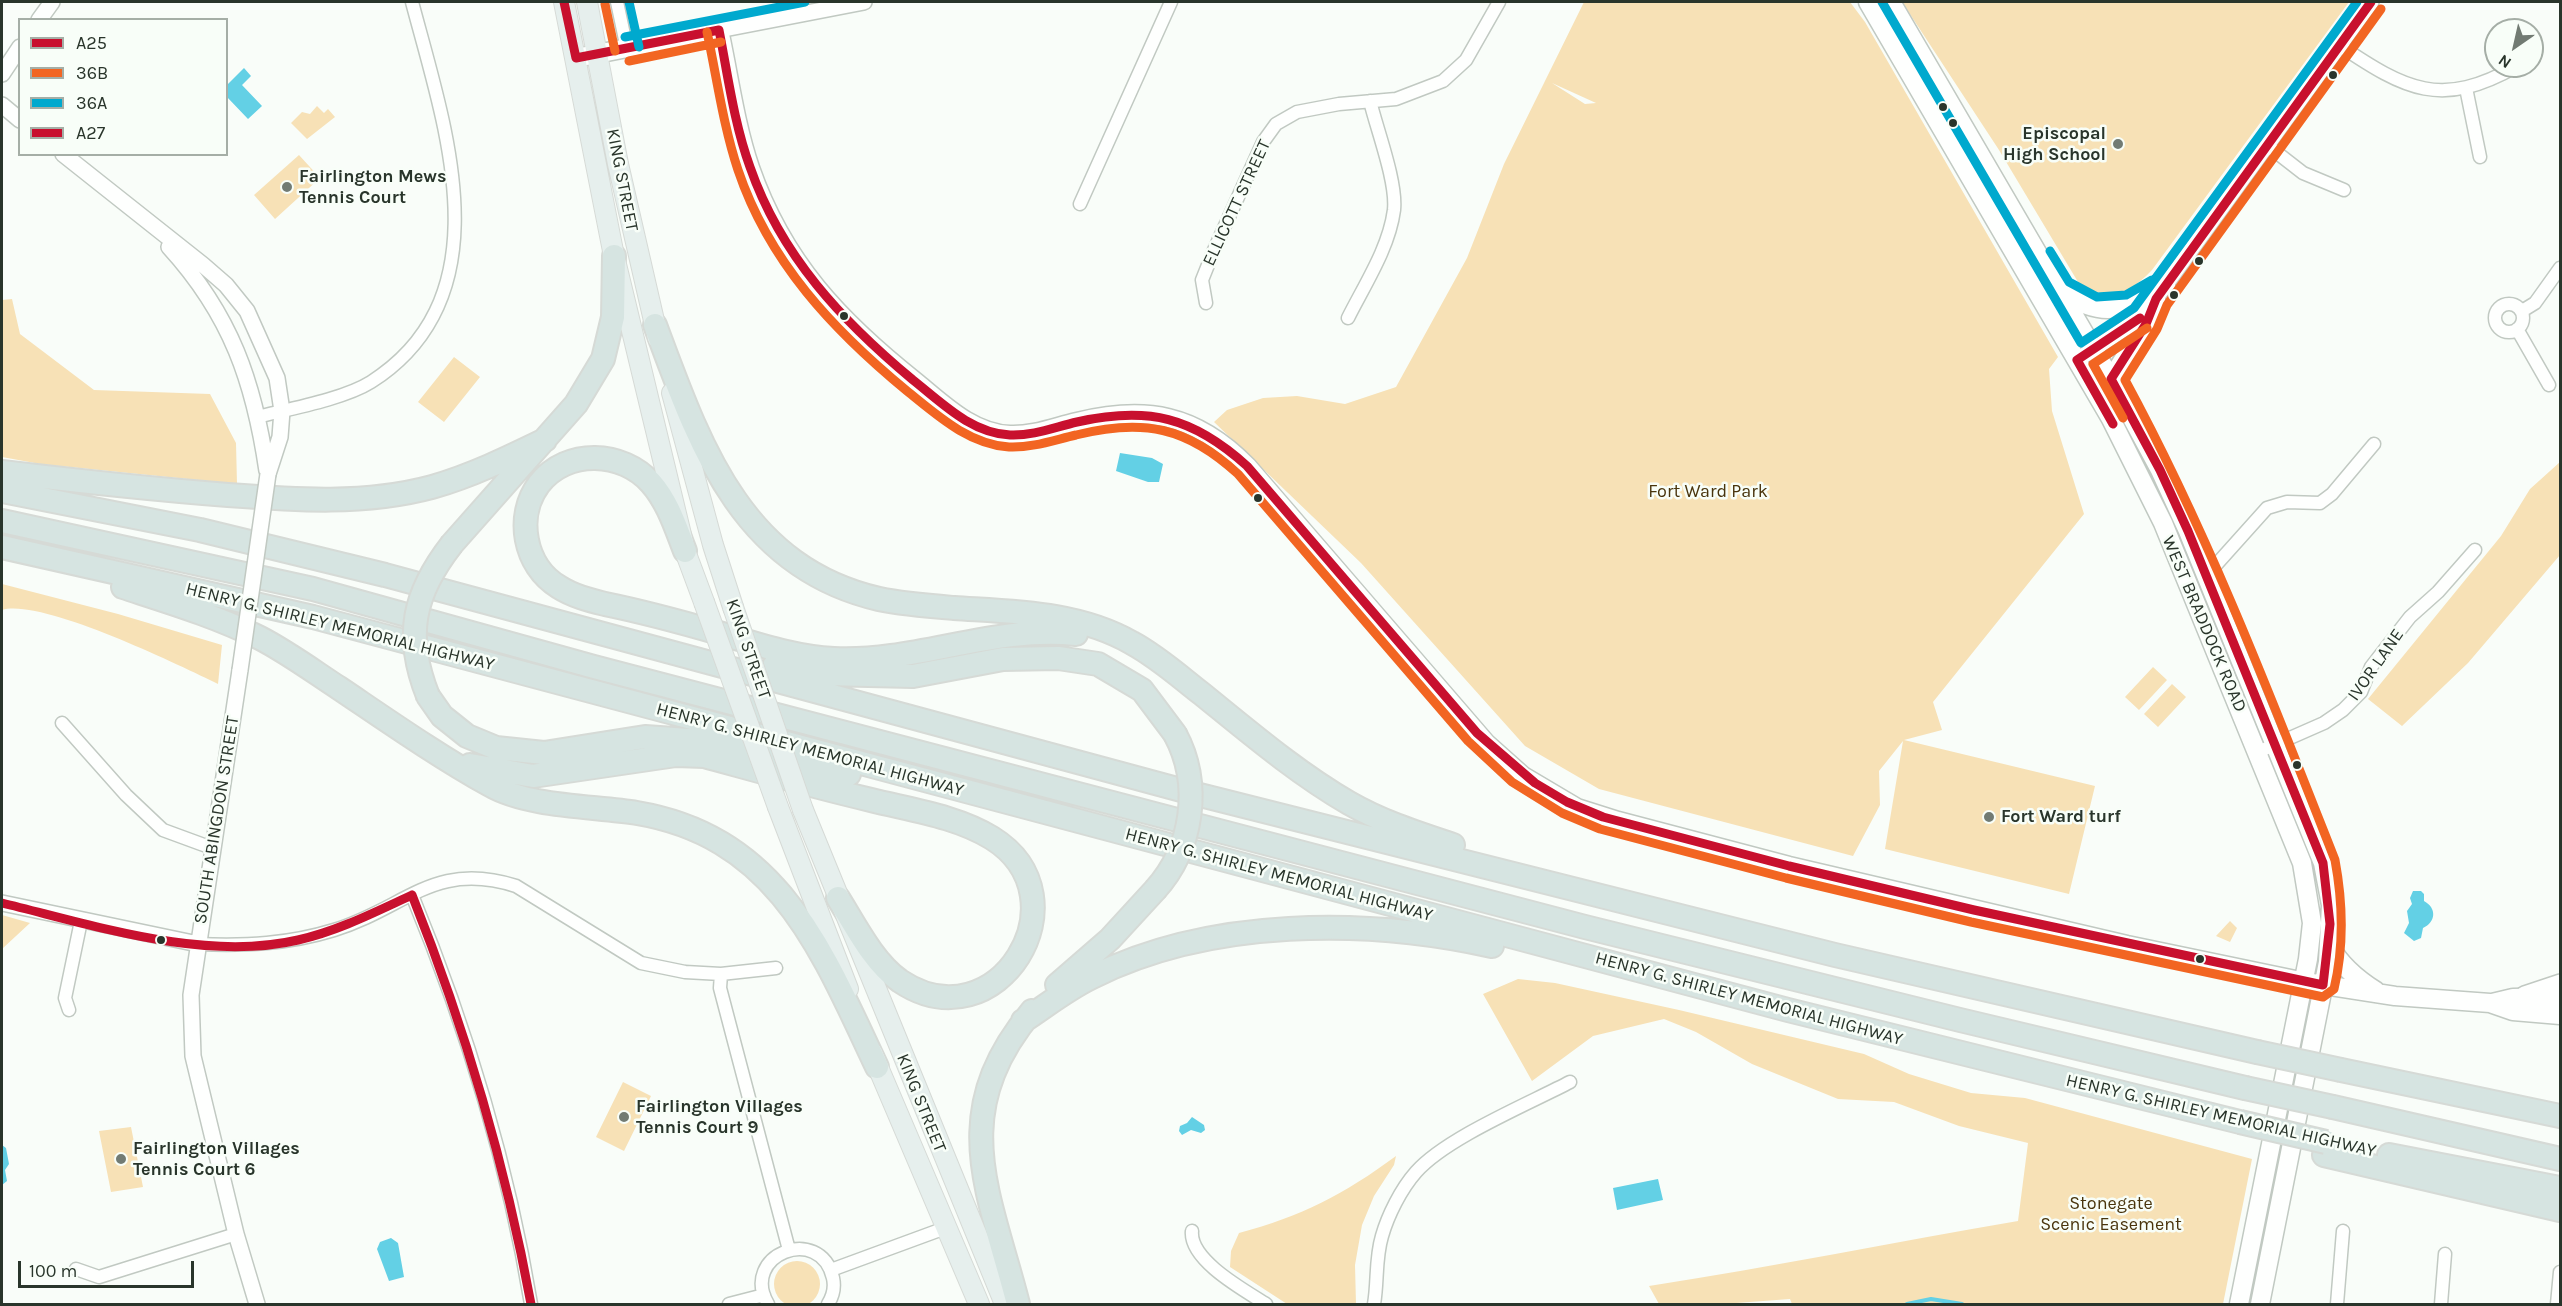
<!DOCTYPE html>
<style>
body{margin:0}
#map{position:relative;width:2562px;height:1306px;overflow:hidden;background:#f9fdf9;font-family:Karla,sans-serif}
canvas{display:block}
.frame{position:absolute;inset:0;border:3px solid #29352b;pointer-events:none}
.legend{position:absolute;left:18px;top:18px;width:210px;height:138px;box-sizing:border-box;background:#f8fef8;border:2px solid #a5aea6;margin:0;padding:8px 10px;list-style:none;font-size:18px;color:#29352b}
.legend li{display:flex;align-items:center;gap:12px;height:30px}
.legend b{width:30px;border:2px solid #a5aea6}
.north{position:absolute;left:2484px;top:18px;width:60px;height:60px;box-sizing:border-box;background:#f8fef8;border:2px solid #a5aea6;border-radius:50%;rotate:214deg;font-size:16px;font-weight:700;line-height:24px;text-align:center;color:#29352b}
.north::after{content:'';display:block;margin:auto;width:21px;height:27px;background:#727b73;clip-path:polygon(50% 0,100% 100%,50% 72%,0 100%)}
.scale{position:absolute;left:18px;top:1261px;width:176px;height:27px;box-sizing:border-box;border:3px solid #29352b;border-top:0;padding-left:8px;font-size:18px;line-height:21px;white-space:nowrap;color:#29352b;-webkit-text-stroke:4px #f8fef8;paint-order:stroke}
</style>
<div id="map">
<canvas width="2562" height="1306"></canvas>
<div class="frame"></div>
<ul class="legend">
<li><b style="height:8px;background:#c8102e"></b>A25</li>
<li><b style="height:8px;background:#f26522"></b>36B</li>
<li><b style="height:8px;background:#00a9ce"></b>36A</li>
<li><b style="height:8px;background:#c8102e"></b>A27</li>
</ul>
<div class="north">N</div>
<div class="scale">100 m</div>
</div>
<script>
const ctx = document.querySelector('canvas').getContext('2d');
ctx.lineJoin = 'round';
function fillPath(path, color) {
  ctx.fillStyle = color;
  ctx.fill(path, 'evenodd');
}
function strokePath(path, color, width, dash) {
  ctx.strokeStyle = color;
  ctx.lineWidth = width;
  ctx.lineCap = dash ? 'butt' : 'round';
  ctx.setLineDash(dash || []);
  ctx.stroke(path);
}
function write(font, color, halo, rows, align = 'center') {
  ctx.font = font + ' Karla,sans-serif';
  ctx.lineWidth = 5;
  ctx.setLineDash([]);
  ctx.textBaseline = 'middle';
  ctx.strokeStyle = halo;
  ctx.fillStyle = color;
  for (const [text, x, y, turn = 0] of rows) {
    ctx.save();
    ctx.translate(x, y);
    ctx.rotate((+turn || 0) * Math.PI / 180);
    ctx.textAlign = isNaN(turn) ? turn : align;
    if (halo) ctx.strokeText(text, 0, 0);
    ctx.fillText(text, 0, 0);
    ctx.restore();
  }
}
const green = new Path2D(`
 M 1584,2 L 1850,2 L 1865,22 L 2058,357 L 2049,369 L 2052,411 L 2084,514 L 1933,702 L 1942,730 L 1904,740 L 2095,786 L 2069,894 L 1885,849 L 1903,741 L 1879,771 L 1880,805 L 1853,856 L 1599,789 L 1525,746 L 1361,563 L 1214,422 L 1227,410 L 1263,398 L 1297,396 L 1345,404 L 1396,387 L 1467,258 L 1504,164 ZM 1552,83 L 1596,103 L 1585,104 Z
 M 1902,2 L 2349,2 L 2152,270 C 2130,293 2115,299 2084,292 L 1999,150 Z
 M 317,106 L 324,113 L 328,109 L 335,117 L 307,139 L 291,123 L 302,112 L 310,114 Z
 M 299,155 L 320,178 L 275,219 L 254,195 Z
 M 12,299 L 20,334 L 94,390 L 210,394 L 236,443 L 237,484 L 40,464 L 2,457 L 2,300 Z
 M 454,357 L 480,377 L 444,422 L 418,402 Z
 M 2560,462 L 2560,555 L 2468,663 L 2402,726 L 2368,699 L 2501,536 L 2530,489 Z
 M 2,584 L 118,614 L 222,645 L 218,684 C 177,664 41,598 2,610 Z
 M 2153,667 L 2167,680 L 2139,710 L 2125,697 Z
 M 2172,684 L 2186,697 L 2158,727 L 2144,714 Z
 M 2,915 L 30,923 L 2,949 Z
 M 2230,921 L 2237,928 L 2230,942 L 2216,936 Z
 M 1518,979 L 1555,983 L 1679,1010 L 1864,1054 L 1909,1074 L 1971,1093 L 2025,1098 L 2252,1159 L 2223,1304 L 1792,1304 L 1790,1299 L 1723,1304 L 1659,1304 L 1649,1286 C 1773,1267 1895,1242 2018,1221 L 2028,1143 L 1959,1126 L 1894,1102 L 1838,1099 L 1752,1064 L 1696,1032 L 1664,1019 L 1593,1036 L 1532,1081 L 1483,994 Z
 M 623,1082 L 651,1096 L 624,1151 L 596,1137 Z
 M 131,1127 L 143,1187 L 111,1192 L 99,1131 Z
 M 1396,1156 L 1394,1165 L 1374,1196 L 1362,1225 L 1355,1265 L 1356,1304 L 1287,1304 L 1230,1267 L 1231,1251 L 1239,1233 C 1302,1216 1343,1195 1396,1156 Z
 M774 1284a23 23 0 1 1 46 0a23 23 0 1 1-46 0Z`);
const water = new Path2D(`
 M 244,68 L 251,76 L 242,85 L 262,106 L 248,119 L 227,97 L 227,85 Z
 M 1120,453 L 1152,458 L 1163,464 L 1159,482 L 1148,482 L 1116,471 Z
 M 2413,891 L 2421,891 L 2424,894 L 2424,901 C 2437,908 2436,922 2423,928 L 2421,938 L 2414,941 L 2404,933 L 2409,923 L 2407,911 L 2412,904 L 2410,898 Z
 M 1192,1117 L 1204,1125 L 1205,1130 L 1201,1133 L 1191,1130 L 1182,1135 L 1179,1131 L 1180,1126 L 1187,1123 Z
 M 2,1145 L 6,1148 L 9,1164 L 5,1170 L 7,1181 L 2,1185 Z
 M 1658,1179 L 1663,1200 L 1617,1210 L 1613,1188 Z
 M 391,1238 L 398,1243 L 404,1277 L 389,1281 L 377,1249 L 380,1242 Z`);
const stream = new Path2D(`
 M 1907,1304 L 1931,1299 L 1962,1304`);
const minor = new Path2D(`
 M 617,2 L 627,49
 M 2339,45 C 2406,90 2441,109 2517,66
 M 2466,88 L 2480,157
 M 2267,145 L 2303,173 L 2344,190
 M 1080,204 L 1171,2
 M 1206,303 L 1202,280 L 1214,250 L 1263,142 L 1276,124 L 1297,112 L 1339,104 L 1396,99 L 1443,81 L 1466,60 L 1499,2
 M2495 318a14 14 0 1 1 28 0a14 14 0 1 1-28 0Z
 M 2522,311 L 2535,303 L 2560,268
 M 1348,318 C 1365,284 1389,248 1394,210 C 1397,182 1377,130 1370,101
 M 2517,329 L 2549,385
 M 257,417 C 289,409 344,399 371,382 C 506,296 445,127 412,2
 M 2206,576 L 2267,508 L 2287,502 L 2320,503 L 2332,494 L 2374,444
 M 62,723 L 126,795 L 163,830 L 212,848
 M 2258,752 L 2324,723 L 2343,710 L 2361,692 L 2371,667 L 2410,617 L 2438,592 L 2475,550
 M 412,895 C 466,1026 508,1165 531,1304
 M 198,944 C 245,946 289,944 334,930 C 406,908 434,860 516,886 L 641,963 L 685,972 L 721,974 L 776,968
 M 721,974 L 720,988 L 789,1250
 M 69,1010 L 65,998 L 81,921
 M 1192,1231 C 1189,1260 1244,1290 1266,1304
 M 76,1269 L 99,1277 L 236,1234
 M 831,1270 L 948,1227
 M 729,1304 L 764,1295
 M 768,1304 C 739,1255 820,1223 833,1278 C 835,1287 833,1296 828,1304
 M 1374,1304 C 1378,1282 1375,1259 1382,1236 C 1388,1215 1401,1189 1416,1172 C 1446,1138 1528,1104 1570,1082
 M 2337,1304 L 2343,1231
 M 2441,1304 L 2445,1254
 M 2557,1304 L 2560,1272`);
const tertiary = new Path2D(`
 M 39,20 L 52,2
 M 719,30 L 864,2
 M 2,74 L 20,47
 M 2,105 L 20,120
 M 63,154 L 203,265 L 226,285 L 247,311 L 277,378 L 282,411 L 280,437 L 268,474
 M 169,247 C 231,315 254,382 267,471
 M 2077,360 L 2142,317 L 2371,2
 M 240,670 L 191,995 L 193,1056 L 236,1234 L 257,1304
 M 2,903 L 198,944
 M 2524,994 L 2560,982`);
const secondary = new Path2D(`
 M 1868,2 L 2111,419 L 2163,523 L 2302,863 L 2312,923 L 2308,959 L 2239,1304
 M 1891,2 L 2111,379 L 2160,470 L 2188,531 L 2323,863 L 2331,905 L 2328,962 L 2260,1304
 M 576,58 L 719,30 C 729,76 735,124 750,168 C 783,263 840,322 917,383 C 944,405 973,434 1010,435 C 1033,436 1055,427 1077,422 C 1146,405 1196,414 1247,466 L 1486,743 L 1523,776 L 1577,808 L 1618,821 L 1789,866 L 2127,945 L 2305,982 L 2395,996 L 2490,1003 L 2513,1011 L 2560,1015
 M 2062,292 C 2105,321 2126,309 2166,285
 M 2111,379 L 2146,324 L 2156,299
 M 2330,946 C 2341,966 2357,979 2376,991
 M 2492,1003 L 2513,998 L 2560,997`);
const primary = new Path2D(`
 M 564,2 L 614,256 L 685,551 L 704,602
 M 587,2 L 618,164 L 658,338
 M 672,393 L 713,545 L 733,607
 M 778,807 L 848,989
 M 803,810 L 1005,1304
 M 872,1053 L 979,1304`);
const motorway = new Path2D(`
 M 655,325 C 699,443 740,567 879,599 C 903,604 929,606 954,608 C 1015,612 1078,612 1132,643 C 1158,657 1180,677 1202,694 C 1249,732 1297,773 1349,803 C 1382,822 1417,833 1453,845
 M 2,472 C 77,481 152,489 228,495 C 296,500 365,505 432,487 C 471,476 508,458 545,440
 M 2,491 L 200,530 L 385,575 L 1192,793 L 1835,955 L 2257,1052
 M 2,521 L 313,589 L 594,667 L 1585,927 L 1960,1020 L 2245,1088
 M 452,544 L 576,404 L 603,359 L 613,317 L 614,256
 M 2,547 L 313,617 L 1788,1010 L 2240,1122
 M 685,551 C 676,528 668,502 651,483 C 623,451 567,448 539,484 C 515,516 524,566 559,587 C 573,596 589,600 605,604 C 644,612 681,622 719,633 C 757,644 794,657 834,659 C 916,663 994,625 1076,634
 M 123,587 C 169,602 216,616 260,638 C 287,652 313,671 339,688 C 388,721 438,756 490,785 C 528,807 593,806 637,813 C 779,837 822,951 877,1067
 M 774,666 L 824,674 L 913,676 L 1003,659 L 1058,658 L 1098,664 L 1142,690 L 1175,734
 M 428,696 L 442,716 L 467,736 L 496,748 L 544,753 L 645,737 L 717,742 L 849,774
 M 470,765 L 533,776 L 676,755 L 704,756 C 759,771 815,787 871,800 C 911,810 956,816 992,838 C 1088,898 997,1046 900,981 C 873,962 855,925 838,898
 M 1057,985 L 1110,939 L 1155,890
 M 1023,1021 C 1046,1006 1067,989 1092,977 C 1210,918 1366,918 1492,946
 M 2341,1070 L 2560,1116
 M 2333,1107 L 2560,1159
 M 2324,1155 L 2560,1210
 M 2389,1155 L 2560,1188
 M 1018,1304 C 989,1191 946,1114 1032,1011`);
const tertiaryBridge = new Path2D(`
 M 240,670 L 268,474`);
const primaryBridge = new Path2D(`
 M 704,602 L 778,807
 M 733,607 L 803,810`);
const motorwayBridge = new Path2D(`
 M 428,696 C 404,636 413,594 452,544
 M 1155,890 C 1193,848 1202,784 1175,734
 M 2257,1052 L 2341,1070
 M 2245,1088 L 2333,1107
 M 2240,1122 L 2326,1142`);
const bus1 = new Path2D(`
 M 564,2 L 576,58 L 719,30
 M 719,30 C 728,76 734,123 750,167 C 781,256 842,321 913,380 C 942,403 971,433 1010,435 C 1033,436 1055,427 1077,422 C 1148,406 1193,417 1247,466 L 1477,733 L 1535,783 L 1567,802 L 1603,817 L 1789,866 L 1974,910 L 2323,985 L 2330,924 L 2323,863 L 2188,531 L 2160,470 L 2111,379 L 2146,324 L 2156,299 L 2371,2
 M 2113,424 L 2077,360 L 2140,318`);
const bus2 = new Path2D(`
 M 605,4 L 615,51
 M 707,32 C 717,78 723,125 738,170 C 769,262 833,330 907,391 C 937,415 968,444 1009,447 C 1032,448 1054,440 1076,435 C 1143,418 1187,427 1238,474 L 1468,741 L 1512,782 L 1562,813 L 1600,829 L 1786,878 L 1971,922 L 2323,997 L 2334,989 C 2344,947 2343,903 2335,860 C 2271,697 2208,533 2125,380 L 2157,329 L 2167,305 L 2381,9
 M 629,61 L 721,42
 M 2123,418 L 2093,364 L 2147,328`);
const bus3 = new Path2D(`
 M 629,2 L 639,47
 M 1882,2 L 2081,343 L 2134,308 L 2357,2
 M 625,37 L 805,2
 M 2050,251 L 2069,282 L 2097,297 L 2126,295 L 2152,280`);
const bus4 = new Path2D(`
 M 412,895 C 465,1028 505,1163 531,1304
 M 2,903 C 93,925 204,962 298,940 C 338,931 375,912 412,895`);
const markers = [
 [2333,75,5,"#29352b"],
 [1943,107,5,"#29352b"],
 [1953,123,5,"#29352b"],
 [2118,144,6,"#727b73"],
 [287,187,6,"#727b73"],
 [2199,261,5,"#29352b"],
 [2174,295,5,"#29352b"],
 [844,316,5,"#29352b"],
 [1258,498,5,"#29352b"],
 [2297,765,5,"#29352b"],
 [1989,817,6,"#727b73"],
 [161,940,5,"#29352b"],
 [2200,959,5,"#29352b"],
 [624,1117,6,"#727b73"],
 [121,1159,6,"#727b73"]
];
const poiNames = [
 ["Episcopal",2106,134,"right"],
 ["High School",2106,155,"right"],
 ["Fairlington Mews",299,177],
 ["Tennis Court",299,198],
 ["Fort Ward turf",2001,817],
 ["Fairlington Villages",636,1107],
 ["Tennis Court 9",636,1128],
 ["Fairlington Villages",133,1149],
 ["Tennis Court 6",133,1170]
];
const streetNames = [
 ["KING STREET",622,180,79],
 ["ELLICOTT STREET",1237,203,-65],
 ["WEST BRADDOCK ROAD",2204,624,67],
 ["HENRY G. SHIRLEY MEMORIAL HIGHWAY",340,627,14],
 ["KING STREET",748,649,71],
 ["IVOR LANE",2376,665,-55],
 ["HENRY G. SHIRLEY MEMORIAL HIGHWAY",810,750,15],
 ["SOUTH ABINGDON STREET",217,820,-81],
 ["HENRY G. SHIRLEY MEMORIAL HIGHWAY",1279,875,15],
 ["HENRY G. SHIRLEY MEMORIAL HIGHWAY",1749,999,15],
 ["KING STREET",921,1103,68],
 ["HENRY G. SHIRLEY MEMORIAL HIGHWAY",2221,1116,13]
];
const parkNames = [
 ["Fort Ward Park",1708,492],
 ["Stonegate",2111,1204],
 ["Scenic Easement",2111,1225]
];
fillPath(green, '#f7e1b6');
fillPath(water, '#63d0e5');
strokePath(stream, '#63d0e5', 4);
strokePath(minor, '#c1c9c2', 15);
strokePath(tertiary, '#c1c9c2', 18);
strokePath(secondary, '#c1c9c2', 21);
strokePath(primary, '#d6dad6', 22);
strokePath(motorway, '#d6dad6', 26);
strokePath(minor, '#fefffe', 12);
strokePath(tertiary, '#fefffe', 15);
strokePath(secondary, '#fefffe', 18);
strokePath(primary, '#e6efed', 20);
strokePath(motorway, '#d6e4e1', 22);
strokePath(tertiaryBridge, '#c1c9c2', 18, []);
strokePath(primaryBridge, '#d6dad6', 22, []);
strokePath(motorwayBridge, '#d6dad6', 26, []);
strokePath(tertiaryBridge, '#fefffe', 15);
strokePath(primaryBridge, '#e6efed', 20);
strokePath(motorwayBridge, '#d6e4e1', 22);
strokePath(bus1, '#c8102e', 9);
strokePath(bus2, '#f26522', 9);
strokePath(bus3, '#00a9ce', 9);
strokePath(bus4, '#c8102e', 9);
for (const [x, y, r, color] of markers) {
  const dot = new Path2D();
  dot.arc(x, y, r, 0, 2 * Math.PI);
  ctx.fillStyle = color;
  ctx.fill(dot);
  strokePath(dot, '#f8fef8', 2);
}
write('bold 18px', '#29352b', '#f8fef8', poiNames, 'left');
write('18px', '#29352b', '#f8fef8', streetNames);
write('18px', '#49340c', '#f8fef8', parkNames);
</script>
